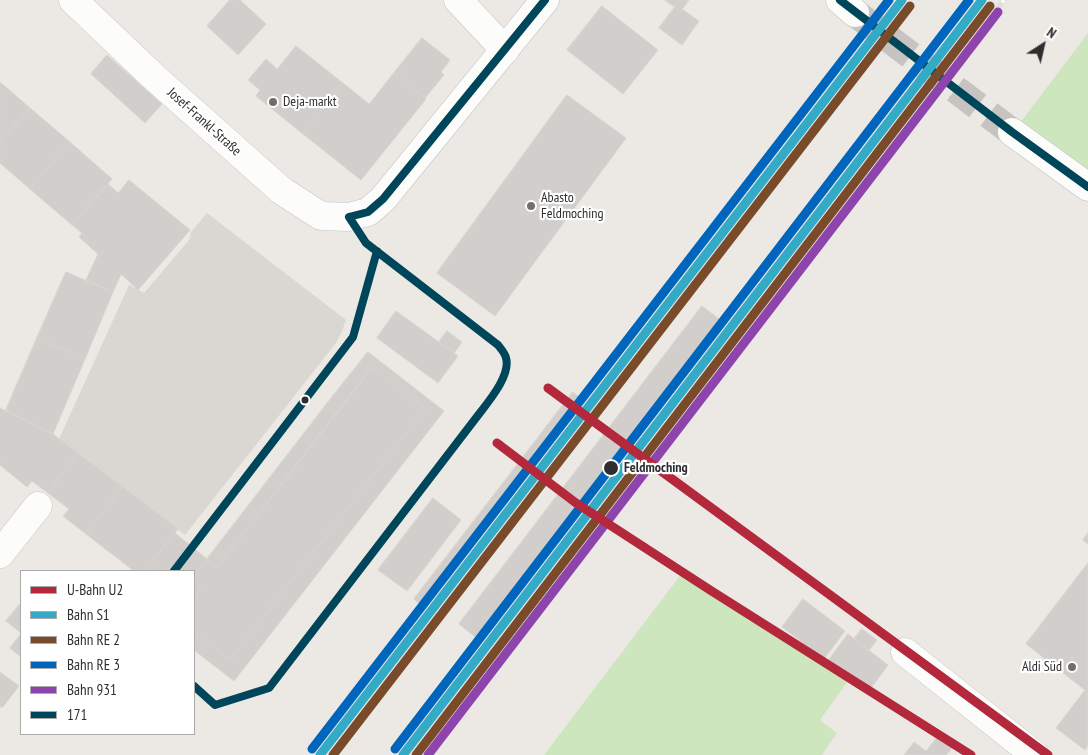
<!DOCTYPE html>
<meta charset="utf-8">
<style>
body{margin:0}
#map{position:relative;width:1088px;height:755px;overflow:hidden;background:#ece8e4;font-family:"PT Sans Narrow",sans-serif}
canvas{display:block}
.legend{position:absolute;left:20px;top:570px;width:175px;height:165px;box-sizing:border-box;background:#fff;border:1px solid #ababab;margin:0;padding:6px 9px;list-style:none;font-size:15px;color:#2e2e2e}
.legend li{display:flex;align-items:center;gap:10px;height:25px}
.legend b{width:25px;border:1px solid #ababab}
.north{position:absolute;left:1018px;top:20px;width:50px;height:50px;-webkit-text-stroke:4px #fff;paint-order:stroke;rotate:35deg;font-size:14px;font-weight:700;line-height:20px;text-align:center;color:#2e2e2e}
.north::after{content:'';display:block;margin:auto;width:18px;height:22px;background:#2e2e2e;clip-path:polygon(50% 0,100% 100%,50% 72%,0 100%)}
</style>
<div id="map">
<canvas width="1088" height="755"></canvas>
<ul class="legend">
<li><b style="height:6px;background:#b4283c"></b>U-Bahn U2</li>
<li><b style="height:6px;background:#34abc6"></b>Bahn S1</li>
<li><b style="height:6px;background:#7a4b2a"></b>Bahn RE 2</li>
<li><b style="height:6px;background:#0065bd"></b>Bahn RE 3</li>
<li><b style="height:6px;background:#8e44ad"></b>Bahn 931</li>
<li><b style="height:6px;background:#00465a"></b>171</li>
</ul>
<div class="north">N</div>
</div>
<script>
const ctx = document.querySelector('canvas').getContext('2d');
ctx.lineJoin = 'round';
function fillPath(path, color) {
  ctx.fillStyle = color;
  ctx.fill(path, 'evenodd');
}
function strokePath(path, color, width, dash) {
  ctx.strokeStyle = color;
  ctx.lineWidth = width;
  ctx.lineCap = dash ? 'butt' : 'round';
  ctx.setLineDash(dash || []);
  ctx.stroke(path);
}
function write(font, color, halo, rows, align = 'center') {
  ctx.font = font + ' "PT Sans Narrow",sans-serif';
  ctx.lineWidth = 4.5;
  ctx.setLineDash([]);
  ctx.textBaseline = 'middle';
  ctx.strokeStyle = halo;
  ctx.fillStyle = color;
  for (const [text, x, y, turn = 0] of rows) {
    ctx.save();
    ctx.translate(x, y);
    ctx.rotate((+turn || 0) * Math.PI / 180);
    ctx.textAlign = isNaN(turn) ? turn : align;
    if (halo) ctx.strokeText(text, 0, 0);
    ctx.fillText(text, 0, 0);
    ctx.restore();
  }
}
const green = new Path2D(`
 M 1088,33 L 1088,172 L 1020,123 Z
 M 685,569 L 782,633 L 848,681 L 820,720 L 837,733 L 822,755 L 544,755 Z`);
const plaza = new Path2D(`
 M 207,213 L 346,320 L 342,331 L 336,343 L 185,535 L 59,439 L 129,285 L 144,293 L 190,239 L 191,232 Z`);
const building = new Path2D(`
 M 230,0 L 240,0 L 266,24 L 238,55 L 207,26 Z
 M 665,0 L 689,0 L 681,11 Z
 M 602,6 L 658,50 L 623,94 L 567,50 Z
 M 675,7 L 681,11 L 682,9 L 699,21 L 682,45 L 659,28 Z
 M 422,38 L 450,60 L 441,72 L 444,75 L 425,98 L 394,73 Z
 M 296,46 L 343,83 L 303,134 L 256,96 L 260,90 L 248,80 L 266,59 L 277,69 Z
 M 107,55 L 162,104 L 145,123 L 91,74 Z
 M 394,73 L 426,99 L 361,180 L 303,134 L 343,83 L 369,104 Z
 M 0,82 L 30,108 L 0,143 Z
 M 567,95 L 626,138 L 495,316 L 437,273 Z
 M 30,108 L 70,142 L 30,189 L 0,163 L 0,143 Z
 M 70,142 L 112,179 L 72,225 L 30,189 Z
 M 129,180 L 190,230 L 138,290 L 121,274 L 113,292 L 86,280 L 98,254 L 79,237 L 82,233 L 72,225 L 108,184 L 118,193 Z
 M 66,272 L 113,292 L 85,359 L 37,338 Z
 M 702,306 L 723,322 L 479,640 L 459,624 Z
 M 396,311 L 458,356 L 438,383 L 377,338 Z
 M 447,331 L 462,342 L 454,353 L 439,342 Z
 M 37,338 L 85,359 L 53,434 L 6,410 Z
 M 368,352 L 444,411 L 234,681 L 194,650 L 194,631 L 230,660 L 425,409 L 372,367 L 347,400 L 336,392 Z
 M 372,367 L 425,409 L 230,660 L 194,631 L 194,598 L 201,588 L 194,582 L 194,578 L 207,559 L 217,567 Z
 M 336,392 L 347,400 L 217,567 L 207,559 Z
 M 573,392 L 583,400 L 424,607 L 414,599 Z
 M 0,408 L 53,434 L 78,453 L 48,493 L 32,481 L 27,487 L 0,465 Z
 M 78,453 L 123,487 L 86,534 L 63,516 L 69,509 L 48,493 Z
 M 123,487 L 178,529 L 145,571 L 134,571 L 86,534 Z
 M 433,498 L 461,520 L 407,591 L 378,570 Z
 M 175,533 L 207,559 L 194,578 L 194,571 L 145,571 Z
 M 1088,533 L 1088,544 L 1083,540 Z
 M 1088,563 L 1088,745 L 1085,750 L 1056,728 L 1085,690 L 1026,644 Z
 M 194,582 L 201,588 L 194,598 Z
 M 803,599 L 845,631 L 824,659 L 782,627 Z
 M 21,603 L 21,633 L 6,621 Z
 M 862,629 L 877,640 L 869,650 L 854,639 Z
 M 21,634 L 21,657 L 10,648 Z
 M 848,634 L 888,665 L 868,692 L 828,661 Z
 M 0,672 L 19,686 L 2,708 L 0,706 Z
 M 939,735 L 954,746 L 946,755 L 904,755 L 914,742 L 926,751 Z`);
const secondaryTunnel = new Path2D(`
 M 855,13 L 1012,132`);
const minor = new Path2D(`
 M 458,0 L 505,50
 M 0,554 L 38,506
 M 905,652 L 1035,755`);
const secondary = new Path2D(`
 M 73,0 L 155,78 L 282,191 L 321,216 L 349,217 L 368,212 L 383,199 L 545,0
 M 840,0 L 855,13
 M 1012,132 L 1088,187`);
const rail = new Path2D(`
 M 429,755 L 1004,0`);
const bus1 = new Path2D(`
 M 840,0 L 1012,132 L 1088,187
 M 349,217 L 368,212 L 383,199 L 545,0
 M 174,571 L 353,337 L 377,251
 M 194,686 L 215,705 L 269,688 L 479,414 C 489,401 511,375 506,358 C 505,353 501,349 498,345 L 366,243 L 349,217`);
const rail1 = new Path2D(`
 M 320,755 L 902,0
 M 403,755 L 982,0`);
const rail2 = new Path2D(`
 M 333,755 L 910,6
 M 416,755 L 990,6`);
const rail3 = new Path2D(`
 M 312,749 L 889,0
 M 395,749 L 969,0`);
const rail4 = new Path2D(`
 M 428,755 L 998,12`);
const metro1 = new Path2D(`
 M 548,388 L 1048,755
 M 497,443 L 576,503 L 710,590 L 971,755`);
const markers = [
 [273,102,5,"#706f6e"],
 [531,206,5,"#706f6e"],
 [305,400,4.5,"#2e2e2e"],
 [611,468,8,"#2e2e2e"],
 [1072,667,5,"#706f6e"]
];
const poiNames = [
 ["Deja-markt",283,102],
 ["Abasto",541,198],
 ["Feldmoching",541,214],
 ["Aldi Süd",1062,667,"right"]
];
const streetNames = [
 ["Josef-Frankl-Straße",204,122,42]
];
const stopNames = [
 ["Feldmoching",624,468]
];
fillPath(green, '#cee6be');
fillPath(plaza, '#dad6d2');
fillPath(building, '#d1cecb');
strokePath(building, '#d7d4d0', 1);
strokePath(secondaryTunnel, '#c6c3c0', 28, [28, 14]);
strokePath(minor, '#c5c4c5', 29);
strokePath(secondary, '#c5c4c5', 29);
strokePath(minor, '#fcfcfb', 28);
strokePath(secondary, '#fcfcfb', 28);
strokePath(rail, '#dfdfe1', 5.5);
strokePath(rail, '#fff', 4, [11]);
strokePath(bus1, '#00465a', 8);
strokePath(rail1, '#34abc6', 9);
strokePath(rail2, '#7a4b2a', 9);
strokePath(rail3, '#0065bd', 9);
strokePath(rail4, '#8e44ad', 9);
strokePath(metro1, '#b4283c', 9);
for (const [x, y, r, color] of markers) {
  const dot = new Path2D();
  dot.arc(x, y, r, 0, 2 * Math.PI);
  ctx.fillStyle = color;
  ctx.fill(dot);
  strokePath(dot, '#fff', 2);
}
write('14px', '#2e2e2e', '#fff', poiNames, 'left');
write('14px', '#2e2e2e', '#fff', streetNames);
write('bold 14px', '#2e2e2e', '#fff', stopNames, 'left');
</script>
